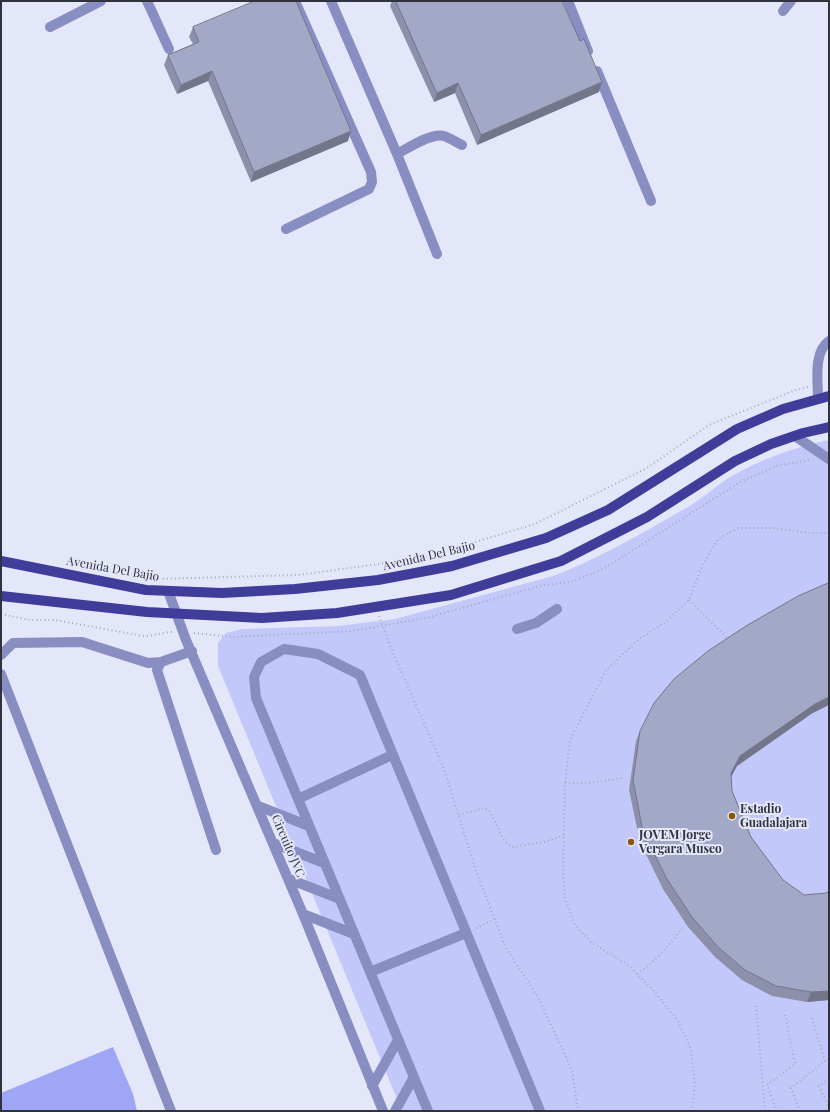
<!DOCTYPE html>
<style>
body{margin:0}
#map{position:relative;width:830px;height:1112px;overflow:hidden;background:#e4e6fa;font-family:"Playfair Display",serif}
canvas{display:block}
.frame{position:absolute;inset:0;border:2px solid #30323e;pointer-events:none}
</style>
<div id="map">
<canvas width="830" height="1112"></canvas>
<div class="frame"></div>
</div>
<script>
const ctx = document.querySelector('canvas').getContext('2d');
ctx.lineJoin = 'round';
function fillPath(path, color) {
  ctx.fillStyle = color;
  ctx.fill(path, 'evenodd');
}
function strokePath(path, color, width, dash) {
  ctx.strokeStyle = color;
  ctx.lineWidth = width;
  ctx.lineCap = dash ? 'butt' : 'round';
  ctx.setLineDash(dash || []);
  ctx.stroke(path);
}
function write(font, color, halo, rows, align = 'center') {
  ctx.font = font + ' "Playfair Display",serif';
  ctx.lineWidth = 4;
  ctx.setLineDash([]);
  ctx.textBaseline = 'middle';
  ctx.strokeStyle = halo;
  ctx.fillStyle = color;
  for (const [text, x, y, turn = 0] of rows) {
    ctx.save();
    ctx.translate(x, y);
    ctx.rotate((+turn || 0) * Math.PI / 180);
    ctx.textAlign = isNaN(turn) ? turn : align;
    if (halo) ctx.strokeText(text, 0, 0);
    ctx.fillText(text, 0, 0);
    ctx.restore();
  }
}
const green = new Path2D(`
 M 829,440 L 829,1111 L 402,1111 L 218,666 L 218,643 L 226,633 L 242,629 L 338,626 L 395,619 L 553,576 C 598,559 646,531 688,507 C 703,498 716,486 730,477 C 762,459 794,447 829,440 Z`);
const water = new Path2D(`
 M 113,1047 L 133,1094 L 137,1111 L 1,1111 L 1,1093 Z`);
const path = new Path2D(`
 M 84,566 L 155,579 L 298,575 L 422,558 L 535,524 L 647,468 L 709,425 L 793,391 L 808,387
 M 689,600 L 727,638
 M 1,614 L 30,620 L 55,620 L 144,636 C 154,636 163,632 173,632
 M 379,616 L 391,648 L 444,769 L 476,871 L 505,946 L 538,997 L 572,1070 L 578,1111
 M 194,633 L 233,637 L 352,631 L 426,618 L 544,585 L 571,582 L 605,568 L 740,482 L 779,465 L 811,460
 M 565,783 L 587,783 L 623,778
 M 459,815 L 484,808 L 489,810 L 504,840 L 512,847 L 544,842 L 564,835
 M 476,928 L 495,919
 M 637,974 C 656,961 669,945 683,927
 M 756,1006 L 765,1111
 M 829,1079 L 819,1086 L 829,1107
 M 692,1111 L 695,1084 L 691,1049 L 678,1021 L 654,991 L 627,964 L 591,942 L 575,925 L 565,898 L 563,874 L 565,783 L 570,740 L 606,670 L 637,641 L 667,621 L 689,600 L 702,566 L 718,539 L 738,528 L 773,528 L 808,533 L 829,533
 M 777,1111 L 767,1085 L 795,1064 L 785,1014
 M 800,1111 L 791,1088 L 825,1061 L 811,1015`);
const minor = new Path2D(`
 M 147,1 L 169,49
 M 331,1 L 397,154 L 437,254
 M 568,1 L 588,51
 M 783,11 L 791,1
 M 50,27 L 101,1
 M 597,71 L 651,201
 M 397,154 C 408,148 432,132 444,136 C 450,138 456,142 462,145
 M 286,229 L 369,189 L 372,182 L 371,172 L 295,1
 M 818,399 C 818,382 813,352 829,341
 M 795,436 L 829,459
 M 168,591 L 186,640 L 303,914 L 383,1111
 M 517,629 L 536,623 L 557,609
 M 192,651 L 161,662 L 157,670 L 216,850
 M 1,655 L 13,643 L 82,642 L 148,663 L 161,662
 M 1,674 L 171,1111
 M 298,799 L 392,755
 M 258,806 L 309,826
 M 273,843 L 324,863
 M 289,879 L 340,899
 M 303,914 L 354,934
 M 370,972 L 466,933
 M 372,1086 L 398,1040
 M 395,1111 L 414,1077
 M 428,1111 L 256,698 L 254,677 L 261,662 L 284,649 L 318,654 L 360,675 L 540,1111`);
const major = new Path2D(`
 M 1,561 L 146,590 L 222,593 L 295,589 L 378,580 L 452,566 L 546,538 L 608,510 L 737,429 L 783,409 L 829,396
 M 1,596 L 147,612 L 262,618 L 337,613 L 451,595 L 561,561 L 647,517 L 735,461 L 771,444 L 803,433 L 829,427`);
const wall = new Path2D(`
 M 392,1 L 562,1 L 599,92 L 477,145 L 455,93 L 434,102 L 390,6 Z
 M 193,27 L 348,141 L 251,182 L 208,81 L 177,94 L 164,65 L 168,55 L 193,44 L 189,37 Z
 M 811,714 L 737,766 L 731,776 L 732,791 L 751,837 L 829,1000 L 807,1002 L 772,996 L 742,980 L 715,957 L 688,927 L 663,889 L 640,842 L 629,790 L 636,741 L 640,731 Z`);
const shadedWall = new Path2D(`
 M 212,71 L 208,81 L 177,94 L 181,85 Z
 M 602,82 L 599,92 L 477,145 L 481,135 Z
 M 458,83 L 455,93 L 434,102 L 437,93 Z
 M 351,131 L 348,141 L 251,182 L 254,172 Z
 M 829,697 L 829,705 L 811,714 L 737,766 L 728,783 L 731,773 L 740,756 L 815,704 Z
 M 829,991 L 829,1000 L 807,1002 L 811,992 Z`);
const building = new Path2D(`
 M 255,1 L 296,1 L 351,131 L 254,172 L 212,71 L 181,85 L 168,55 L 199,42 L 193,27 Z
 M 396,1 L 562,1 L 580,41 L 584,39 L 602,82 L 481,135 L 458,83 L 437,93 Z
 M 829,583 L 829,697 L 815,704 L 740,756 L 731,773 L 732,791 L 751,837 L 783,880 L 804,895 L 826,893 L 829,891 L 829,991 L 811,992 L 776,986 L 745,970 L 718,947 L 692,917 L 667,879 L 643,832 L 633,780 L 640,731 L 654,703 L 674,679 L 708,651 L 746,626 L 798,596 Z`);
const markers = [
 [732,816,4,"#8b5704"],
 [631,842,4,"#8b5704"]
];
const streetNames = [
 ["Avenida Del Bajio",429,556,-13],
 ["Avenida Del Bajio",113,569,10],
 ["Circuito JVC",288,846,67]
];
const poiNames = [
 ["Estadio",740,809],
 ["Guadalajara",740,823],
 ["JOVEM Jorge",639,835],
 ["Vergara Museo",639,849]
];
fillPath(green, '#c2c8fa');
fillPath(water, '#9fa6f5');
strokePath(path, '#a8aabb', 2, [1, 3]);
strokePath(minor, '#888dc2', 10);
strokePath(major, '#403d9a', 10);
fillPath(wall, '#8d90ab');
fillPath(shadedWall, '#73768b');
fillPath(building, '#a4a8c7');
strokePath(building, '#73768b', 1);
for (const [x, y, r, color] of markers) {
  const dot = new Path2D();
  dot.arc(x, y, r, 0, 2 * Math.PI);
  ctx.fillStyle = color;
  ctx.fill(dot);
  strokePath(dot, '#e4e6fa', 1.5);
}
write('12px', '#30323e', '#e4e6fa', streetNames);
write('bold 12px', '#30323e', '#e4e6fa', poiNames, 'left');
</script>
